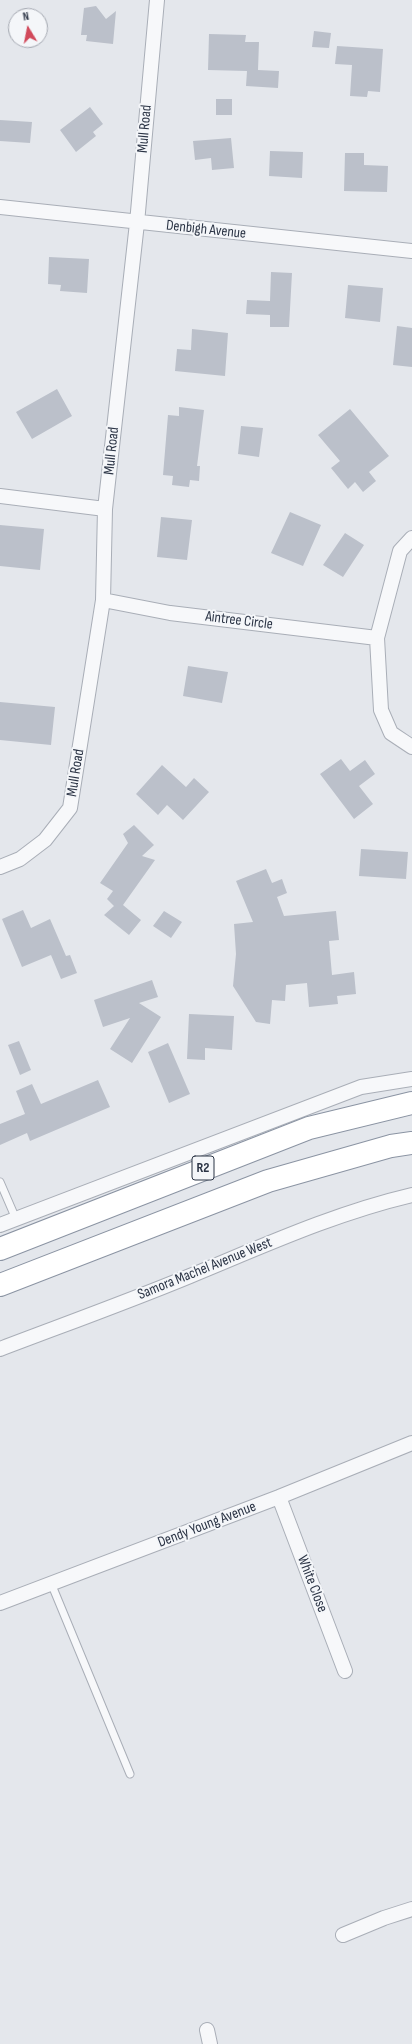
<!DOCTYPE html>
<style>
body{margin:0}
#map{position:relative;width:412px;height:2044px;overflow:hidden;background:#e4e7ec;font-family:"Sofia Sans Condensed",sans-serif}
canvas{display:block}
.north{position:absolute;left:8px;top:8px;width:40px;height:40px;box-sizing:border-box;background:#f4f6f9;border:1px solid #a4a8b1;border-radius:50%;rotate:350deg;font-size:11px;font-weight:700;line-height:16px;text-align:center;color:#2b3445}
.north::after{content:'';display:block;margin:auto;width:14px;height:18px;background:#d1495b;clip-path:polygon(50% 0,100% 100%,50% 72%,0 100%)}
</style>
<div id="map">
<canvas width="412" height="2044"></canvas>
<div class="north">N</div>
</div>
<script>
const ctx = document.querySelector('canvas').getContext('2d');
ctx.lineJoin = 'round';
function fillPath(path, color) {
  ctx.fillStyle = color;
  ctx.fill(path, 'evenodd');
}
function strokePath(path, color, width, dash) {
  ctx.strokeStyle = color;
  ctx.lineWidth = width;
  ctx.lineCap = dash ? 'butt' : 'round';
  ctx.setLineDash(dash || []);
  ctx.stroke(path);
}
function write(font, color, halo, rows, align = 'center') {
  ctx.font = font + ' "Sofia Sans Condensed",sans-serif';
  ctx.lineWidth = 4;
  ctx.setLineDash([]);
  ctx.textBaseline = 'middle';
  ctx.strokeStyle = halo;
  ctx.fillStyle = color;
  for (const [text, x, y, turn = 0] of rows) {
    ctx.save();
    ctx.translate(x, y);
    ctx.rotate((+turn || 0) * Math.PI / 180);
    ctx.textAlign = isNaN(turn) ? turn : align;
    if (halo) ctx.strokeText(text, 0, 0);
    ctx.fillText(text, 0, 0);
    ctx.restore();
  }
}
const building = new Path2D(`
 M 96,6 L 106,19 L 116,11 L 113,44 L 86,41 L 87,35 L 81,35 L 84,8 Z
 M 314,31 L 331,33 L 329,48 L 312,47 Z
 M 209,34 L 246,35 L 245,42 L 259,42 L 258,70 L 279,71 L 278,88 L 246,86 L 247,71 L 208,70 Z
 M 337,46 L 383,49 L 380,92 L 368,91 L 367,97 L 350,96 L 352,65 L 335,64 Z
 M 216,99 L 232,99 L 232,115 L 216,115 Z
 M 90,107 L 103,124 L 93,132 L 96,136 L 76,152 L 60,130 Z
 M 0,120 L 32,122 L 30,143 L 0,141 Z
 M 231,138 L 234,168 L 212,170 L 211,158 L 195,160 L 193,141 Z
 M 270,151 L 303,152 L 302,178 L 269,176 Z
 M 345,153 L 364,153 L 364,165 L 388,166 L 387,192 L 344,191 Z
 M 49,257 L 89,259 L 87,293 L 60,291 L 61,285 L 48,284 Z
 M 271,272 L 292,273 L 289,327 L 270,327 L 270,315 L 246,314 L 247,300 L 270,301 Z
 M 348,285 L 383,288 L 380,322 L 345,318 Z
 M 397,326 L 412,328 L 412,367 L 393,365 Z
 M 192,329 L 228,333 L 225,376 L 175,371 L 177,349 L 191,350 Z
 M 57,389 L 72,416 L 32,439 L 16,412 Z
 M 179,407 L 204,410 L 197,466 L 200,466 L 199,481 L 190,480 L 189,487 L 172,485 L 173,476 L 163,475 L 168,415 L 179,416 Z
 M 350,409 L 389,456 L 369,472 L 376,481 L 363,492 L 355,482 L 348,489 L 331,468 L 340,461 L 318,435 Z
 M 241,426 L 263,428 L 259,457 L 238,454 Z
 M 290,512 L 321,525 L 303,566 L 271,553 Z
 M 161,517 L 192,520 L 187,560 L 157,557 Z
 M 0,525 L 44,529 L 40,570 L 0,566 Z
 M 345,533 L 364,545 L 343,577 L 323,565 Z
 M 188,666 L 228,672 L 222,703 L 183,696 Z
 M 0,702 L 55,707 L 51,745 L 0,740 Z
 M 341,759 L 350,771 L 365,760 L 375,774 L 359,786 L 373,804 L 354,819 L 320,774 Z
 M 162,765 L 186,787 L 194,778 L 209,792 L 183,820 L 167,805 L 158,815 L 136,794 Z
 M 134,825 L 154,845 L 142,856 L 155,860 L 123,905 L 141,920 L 129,935 L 104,915 L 114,906 L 107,899 L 113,891 L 100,883 L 128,843 L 123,834 Z
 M 361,849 L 408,852 L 406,879 L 359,876 Z
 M 266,869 L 272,883 L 282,879 L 287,893 L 277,897 L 284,916 L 336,911 L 339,940 L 329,941 L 332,975 L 354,972 L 356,994 L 337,996 L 338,1004 L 309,1007 L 307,983 L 286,985 L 285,1001 L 272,1000 L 270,1024 L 256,1022 L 233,986 L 236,954 L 234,924 L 253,922 L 236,881 Z
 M 23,910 L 31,928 L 50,919 L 66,956 L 70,955 L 77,973 L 61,979 L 51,955 L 22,967 L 2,919 Z
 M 164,911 L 182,922 L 171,938 L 153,926 Z
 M 152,980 L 158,997 L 139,1003 L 161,1017 L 132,1063 L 110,1049 L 130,1018 L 103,1027 L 94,1000 Z
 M 189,1014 L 234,1016 L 232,1050 L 205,1048 L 205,1060 L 187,1059 Z
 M 19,1041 L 31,1070 L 20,1075 L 8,1045 Z
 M 168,1043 L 190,1094 L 169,1103 L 148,1052 Z
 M 98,1080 L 110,1107 L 30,1141 L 27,1133 L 0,1145 L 0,1124 L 25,1114 L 16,1091 L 32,1084 L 41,1104 Z`);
const service = new Path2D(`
 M 0,1182 L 16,1219
 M 51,1583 L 130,1774`);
const minor = new Path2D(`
 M 0,207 L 412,251
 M 0,496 L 105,509
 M 412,538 L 400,551 L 377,638 L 381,710 L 391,733 L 412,747
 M 103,600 L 170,613 L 377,638
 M 0,867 L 20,859 L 45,840 L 70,808 L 103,600 L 105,509 L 137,223 L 157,0
 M 0,1225 L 361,1087 L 412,1079
 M 0,1349 C 63,1325 127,1302 190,1276 C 263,1246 335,1213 412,1195
 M 279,1497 L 345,1671
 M 0,1603 L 279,1497 L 412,1443
 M 343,1935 L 384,1918 L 412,1909
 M 207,2030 L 210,2044`);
const trunk = new Path2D(`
 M 0,1249 L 309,1128 L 412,1103
 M 0,1285 L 268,1181 L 391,1146 L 412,1143`);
const shields = [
 [203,1168,22]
];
const shieldNames = [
 ["R2",203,1168]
];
const streetNames = [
 ["Mull Road",145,129,-85],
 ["Denbigh Avenue",206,230,6],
 ["Mull Road",112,451,-84],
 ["Aintree Circle",239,621,7],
 ["Mull Road",76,773,-81],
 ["Samora Machel Avenue West",205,1269,-22],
 ["Dendy Young Avenue",207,1525,-21],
 ["White Close",312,1584,69]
];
fillPath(building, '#bbc0ca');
strokePath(service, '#a9aeb7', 9);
strokePath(minor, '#a9aeb7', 16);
strokePath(trunk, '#8b94a3', 24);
strokePath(service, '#f7f8fa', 7);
strokePath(minor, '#f7f8fa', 14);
strokePath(trunk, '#fff', 22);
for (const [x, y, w] of shields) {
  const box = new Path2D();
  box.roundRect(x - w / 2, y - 12, w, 24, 3);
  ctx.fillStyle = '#f4f6f9';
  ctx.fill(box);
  strokePath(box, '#2b3445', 1);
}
write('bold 14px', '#2b3445', null, shieldNames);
write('15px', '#2b3445', '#f4f6f9', streetNames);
</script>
